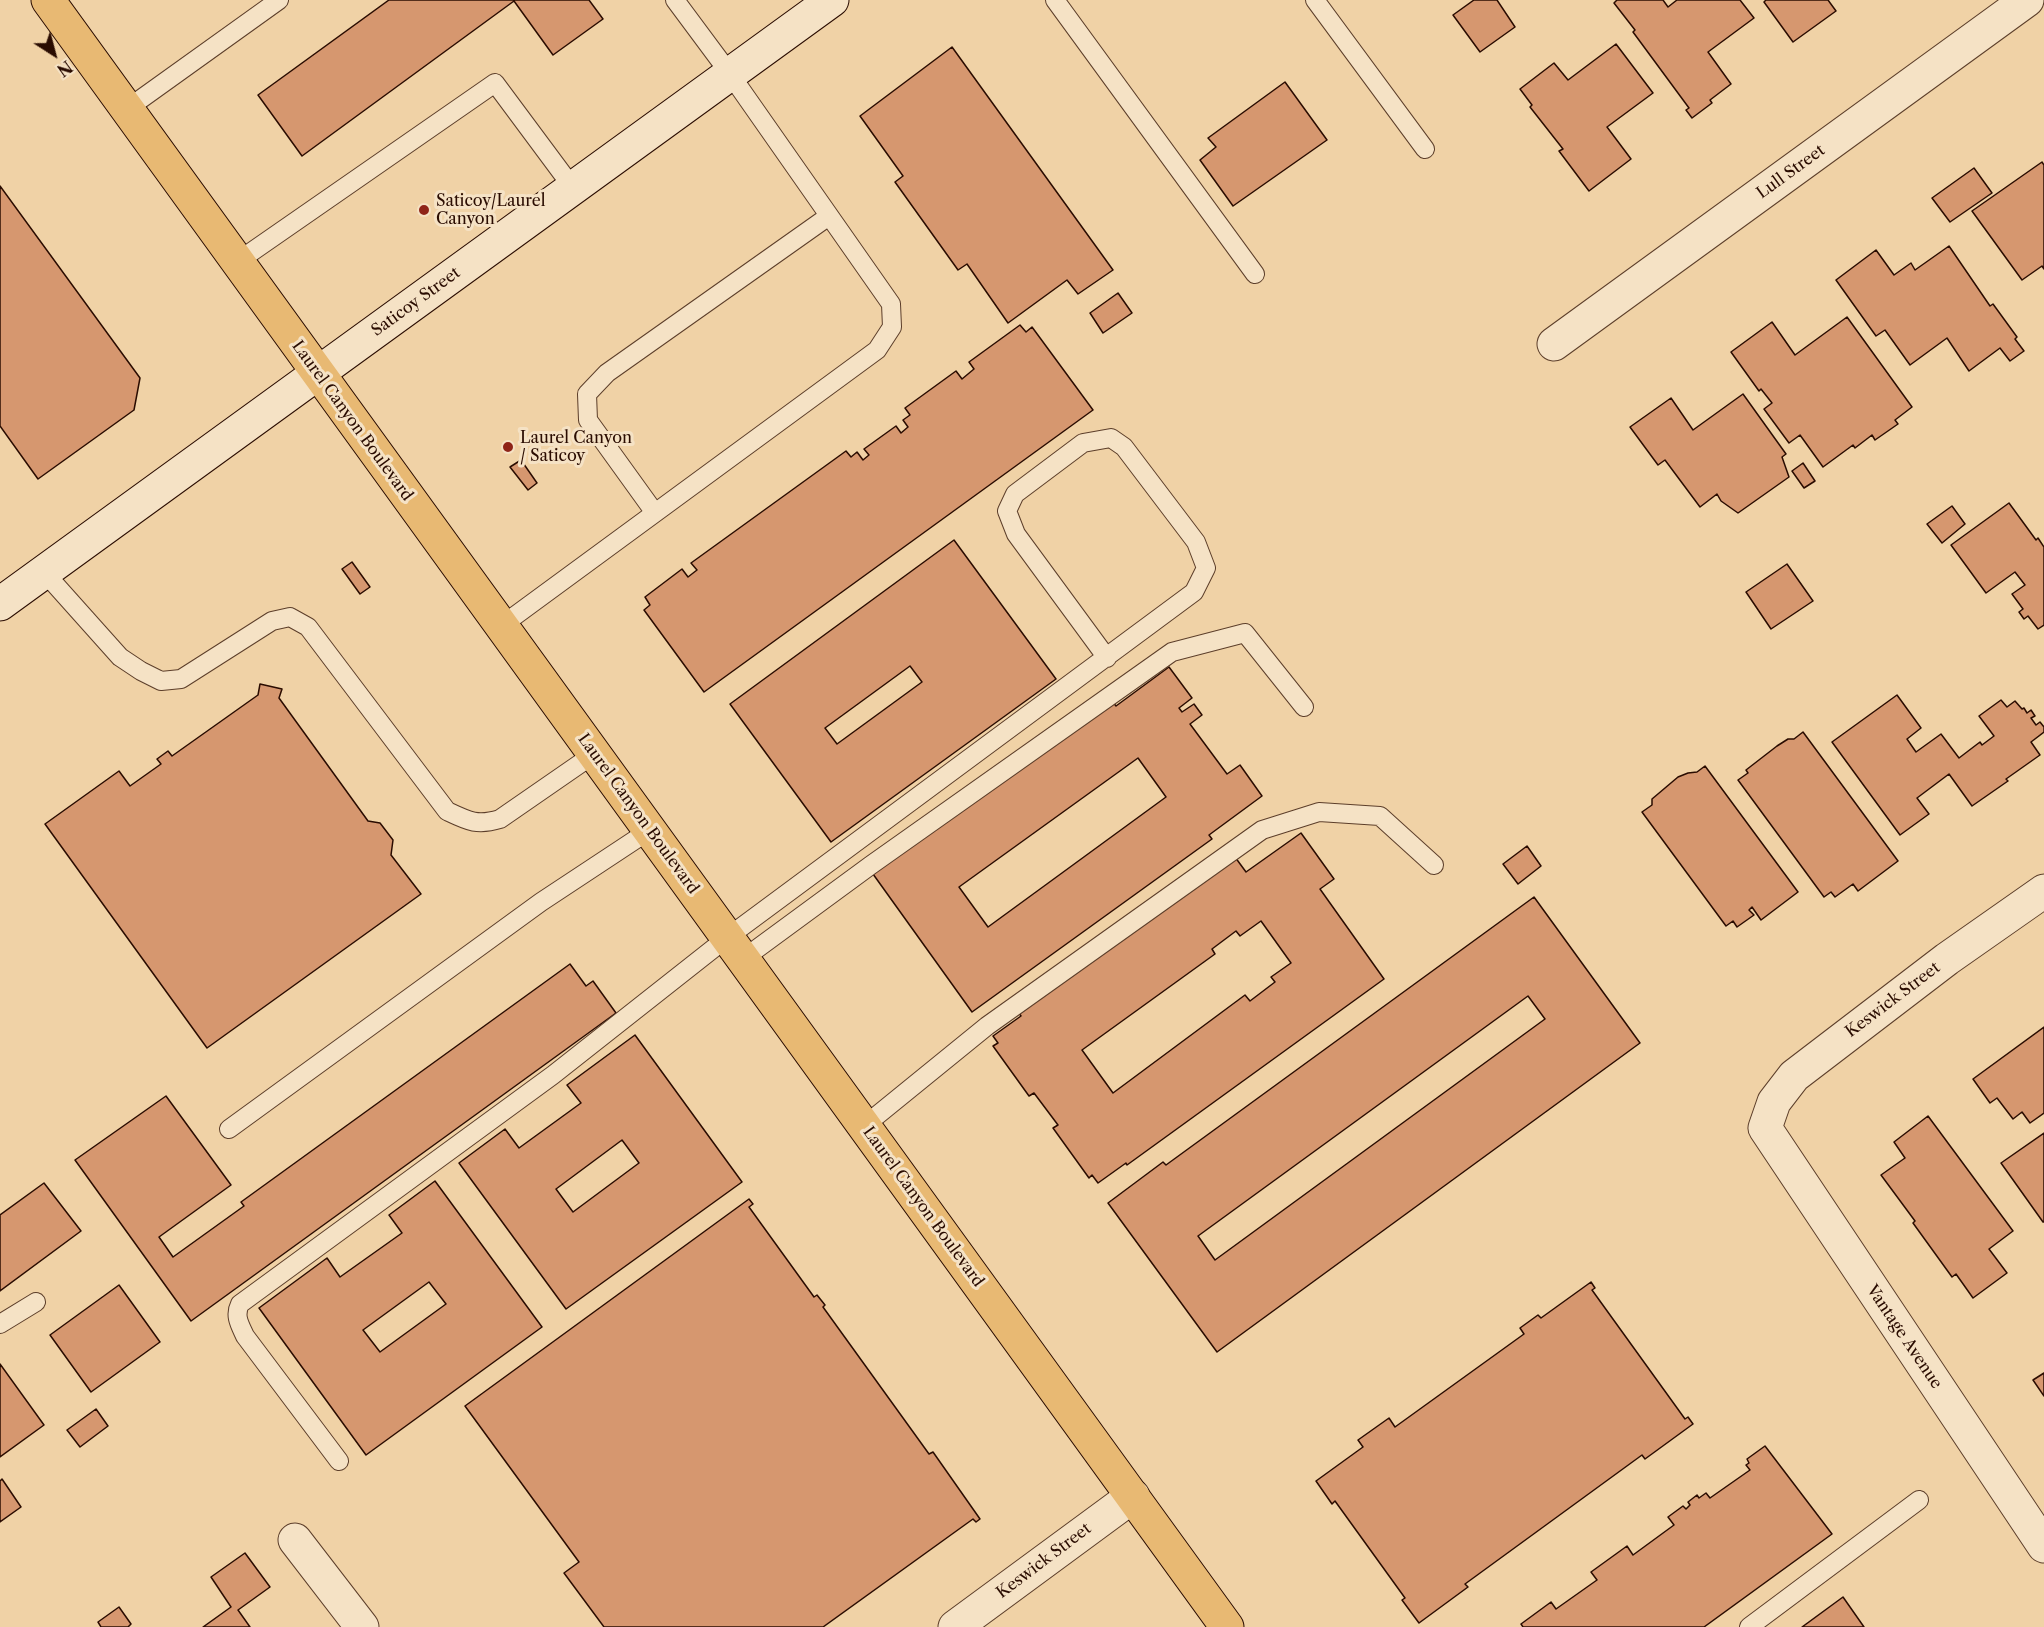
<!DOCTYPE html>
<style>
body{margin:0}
#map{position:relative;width:2044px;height:1627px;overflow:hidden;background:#f0d2a6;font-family:"Libre Caslon Text",serif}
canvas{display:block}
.north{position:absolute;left:24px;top:24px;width:60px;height:60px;-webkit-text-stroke:4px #f5e2c5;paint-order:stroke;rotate:144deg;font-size:16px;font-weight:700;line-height:24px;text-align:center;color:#2a0c01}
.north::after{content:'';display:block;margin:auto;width:21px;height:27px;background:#2a0c01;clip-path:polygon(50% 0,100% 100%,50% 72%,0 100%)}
</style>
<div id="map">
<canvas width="2044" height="1627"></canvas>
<div class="north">N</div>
</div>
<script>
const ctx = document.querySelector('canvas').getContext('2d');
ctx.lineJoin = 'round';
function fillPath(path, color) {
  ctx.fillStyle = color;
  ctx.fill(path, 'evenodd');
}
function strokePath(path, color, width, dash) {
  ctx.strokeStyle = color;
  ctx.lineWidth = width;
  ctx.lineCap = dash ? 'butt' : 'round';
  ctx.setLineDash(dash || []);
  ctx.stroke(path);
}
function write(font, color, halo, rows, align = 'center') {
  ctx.font = font + ' "Libre Caslon Text",serif';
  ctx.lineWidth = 6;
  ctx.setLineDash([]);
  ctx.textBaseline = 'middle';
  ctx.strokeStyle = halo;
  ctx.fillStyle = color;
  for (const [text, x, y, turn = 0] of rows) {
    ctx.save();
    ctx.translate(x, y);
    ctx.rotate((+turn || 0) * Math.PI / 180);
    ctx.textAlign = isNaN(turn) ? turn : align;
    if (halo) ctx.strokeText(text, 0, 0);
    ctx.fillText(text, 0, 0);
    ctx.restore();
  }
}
const building = new Path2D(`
 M 389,0 L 589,0 L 603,19 L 553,55 L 514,1 L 302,156 L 258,95 Z
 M 1474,0 L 1497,0 L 1515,27 L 1480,52 L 1453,15 Z
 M 1617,0 L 1663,0 L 1668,7 L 1677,0 L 1740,0 L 1754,18 L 1708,52 L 1731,84 L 1710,100 L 1712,103 L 1692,118 L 1686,110 L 1689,108 L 1633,32 L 1635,30 L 1614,3 Z
 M 1828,0 L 1836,11 L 1793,42 L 1764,2 L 1766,0 Z
 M 1616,44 L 1653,93 L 1607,127 L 1631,159 L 1589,191 L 1559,151 L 1563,149 L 1530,107 L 1532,105 L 1520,89 L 1554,63 L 1568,80 Z
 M 952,47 L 1113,270 L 1078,294 L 1067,280 L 1008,323 L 967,264 L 958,270 L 895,182 L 903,176 L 860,116 Z
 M 1285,82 L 1327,140 L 1233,206 L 1200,160 L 1216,147 L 1208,138 Z
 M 2042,162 L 2044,165 L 2044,269 L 2042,266 L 2022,280 L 1972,211 Z
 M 1974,168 L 1992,193 L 1950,222 L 1932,198 Z
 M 0,186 L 140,378 L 134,410 L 38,479 L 0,426 Z
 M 1949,246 L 1990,306 L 1993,304 L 2017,337 L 2015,339 L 2024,351 L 2010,361 L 2000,348 L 1969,371 L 1947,338 L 1910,365 L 1885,330 L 1876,336 L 1836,280 L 1876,250 L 1894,275 L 1911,263 L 1915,270 Z
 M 1118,293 L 1132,313 L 1103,333 L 1090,313 Z
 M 1847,317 L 1912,407 L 1895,420 L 1898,424 L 1875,440 L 1872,435 L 1855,448 L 1853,445 L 1823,467 L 1800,435 L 1789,443 L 1764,409 L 1772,403 L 1761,389 L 1759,391 L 1731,352 L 1772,322 L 1795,355 Z
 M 1020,325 L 1026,332 L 1032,327 L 1093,410 L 704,692 L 644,610 L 650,605 L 645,597 L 682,569 L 688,577 L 697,570 L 691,563 L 846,451 L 851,457 L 857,452 L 863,460 L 869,455 L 864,449 L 896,426 L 901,433 L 908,427 L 903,420 L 910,415 L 905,408 L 956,371 L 962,379 L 974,369 L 969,362 Z
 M 1743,394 L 1786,454 L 1782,457 L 1789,477 L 1738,513 L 1721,501 L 1717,494 L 1700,507 L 1665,460 L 1658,465 L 1630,427 L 1671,398 L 1693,430 Z
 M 521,460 L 537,483 L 528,490 L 510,467 Z
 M 1803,463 L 1815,481 L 1804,488 L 1792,471 Z
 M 2009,503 L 2036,540 L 2038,538 L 2044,547 L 2044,625 L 2038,629 L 2028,616 L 2024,619 L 2019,612 L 2023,609 L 2012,594 L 2025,585 L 2015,572 L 1986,593 L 1951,545 Z
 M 1952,506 L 1965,524 L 1942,543 L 1927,524 Z
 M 954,540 L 1056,679 L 831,842 L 730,704 ZM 910,666 L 922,682 L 837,744 L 825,728 Z
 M 352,562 L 370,587 L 360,594 L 342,569 Z
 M 1787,564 L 1813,601 L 1771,629 L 1746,592 Z
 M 1169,667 L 1192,698 L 1179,708 L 1182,712 L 1194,704 L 1202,715 L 1190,724 L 1227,774 L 1240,765 L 1262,796 L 1209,835 L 1212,839 L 972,1012 L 873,874 L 1112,701 L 1116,706 ZM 1138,758 L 1166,797 L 988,927 L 959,887 Z
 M 260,684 L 282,689 L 279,698 L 368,821 L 380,823 L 393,840 L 391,855 L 421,894 L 207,1048 L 45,824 L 119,771 L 130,786 L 161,764 L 157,759 L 168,751 L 172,756 L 258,695 Z
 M 1897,695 L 1921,728 L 1907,739 L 1916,752 L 1941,734 L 1959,758 L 1980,742 L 1982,745 L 1994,736 L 1979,716 L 2001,700 L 2007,707 L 2015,701 L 2022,709 L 2024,708 L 2027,713 L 2031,710 L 2035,716 L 2031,718 L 2036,725 L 2040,722 L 2044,727 L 2044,732 L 2031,742 L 2040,755 L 2006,779 L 2008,781 L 1972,806 L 1949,774 L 1917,798 L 1929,814 L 1900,835 L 1832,742 Z
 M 1803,732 L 1898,861 L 1858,891 L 1853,884 L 1835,897 L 1831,892 L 1824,897 L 1738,780 L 1748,773 L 1746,770 L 1777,746 L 1788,739 L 1794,739 Z
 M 1705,766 L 1798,892 L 1761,920 L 1752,907 L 1749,910 L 1754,915 L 1737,927 L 1733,921 L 1726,926 L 1642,812 L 1652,805 L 1652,799 L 1678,777 L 1688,773 L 1697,772 Z
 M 1301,833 L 1334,879 L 1320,889 L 1384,979 L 1127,1165 L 1126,1163 L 1098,1183 L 1092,1175 L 1089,1178 L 1053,1128 L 1058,1125 L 1034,1093 L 1029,1096 L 993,1046 L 998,1043 L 993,1036 L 1021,1016 L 1019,1013 L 1235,857 L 1246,872 ZM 1261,921 L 1291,963 L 1271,977 L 1275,982 L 1250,1001 L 1245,995 L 1113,1093 L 1082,1050 L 1215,954 L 1212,949 L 1236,931 L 1240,936 Z
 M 1527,846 L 1541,866 L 1518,884 L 1503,864 Z
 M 1534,897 L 1640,1043 L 1217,1352 L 1108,1203 L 1163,1162 L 1166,1165 ZM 1528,996 L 1545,1019 L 1215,1260 L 1198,1236 Z
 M 570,964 L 586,986 L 593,981 L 616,1013 L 191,1321 L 75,1160 L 166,1096 L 231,1185 L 159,1237 L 173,1257 L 244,1206 L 241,1202 Z
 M 2044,1027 L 2044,1113 L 2030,1123 L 2022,1112 L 2013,1119 L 1997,1098 L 1990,1103 L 1973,1079 Z
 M 635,1035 L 742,1182 L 566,1309 L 459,1163 L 505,1129 L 519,1148 L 581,1103 L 567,1085 ZM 622,1140 L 639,1163 L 573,1212 L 556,1189 Z
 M 1928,1116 L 2013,1231 L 1989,1249 L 2007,1273 L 1973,1298 L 1956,1274 L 1952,1277 L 1913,1223 L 1915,1221 L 1881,1175 L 1905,1158 L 1894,1142 Z
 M 2044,1133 L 2044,1222 L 2043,1222 L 2001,1163 Z
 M 435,1181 L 542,1327 L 366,1455 L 259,1308 L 327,1258 L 340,1277 L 402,1233 L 389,1215 ZM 429,1282 L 446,1304 L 380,1352 L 363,1330 Z
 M 44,1183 L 81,1231 L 0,1291 L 0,1215 Z
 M 749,1199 L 753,1204 L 749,1207 L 814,1297 L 817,1295 L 825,1305 L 823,1307 L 929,1454 L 933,1452 L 980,1519 L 976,1522 L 973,1519 L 823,1627 L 604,1627 L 564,1573 L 579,1562 L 465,1406 Z
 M 1591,1282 L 1595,1288 L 1592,1290 L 1685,1419 L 1688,1417 L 1693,1424 L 1645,1459 L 1642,1455 L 1465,1584 L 1468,1587 L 1419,1623 L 1402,1600 L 1405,1598 L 1335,1501 L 1332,1504 L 1316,1481 L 1363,1447 L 1358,1440 L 1389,1418 L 1395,1427 L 1524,1334 L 1520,1328 L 1538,1315 L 1541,1318 Z
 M 119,1285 L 160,1342 L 91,1392 L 50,1335 Z
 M 0,1364 L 44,1425 L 0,1457 Z
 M 2044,1373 L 2044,1396 L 2033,1380 Z
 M 96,1409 L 108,1426 L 80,1447 L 67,1430 Z
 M 1765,1446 L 1832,1534 L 1704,1627 L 1523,1627 L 1521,1624 L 1551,1602 L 1556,1609 L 1597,1580 L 1591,1572 L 1627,1546 L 1633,1555 L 1674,1525 L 1668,1517 L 1683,1506 L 1686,1509 L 1690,1505 L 1688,1502 L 1697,1495 L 1699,1498 L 1706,1493 L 1710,1498 L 1750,1470 L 1746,1465 L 1749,1463 L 1747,1459 Z
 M 2,1479 L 21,1507 L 0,1522 L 0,1481 Z
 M 245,1553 L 270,1587 L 238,1610 L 250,1627 L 203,1627 L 231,1607 L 211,1577 Z
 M 1843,1597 L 1864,1627 L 1802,1627 Z
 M 119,1607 L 131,1624 L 128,1627 L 101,1627 L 98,1622 Z`);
const lane = new Path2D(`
 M 1055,0 L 1255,274
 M 1315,0 L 1425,149
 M 127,109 L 279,0
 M 237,262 L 495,83 L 573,188
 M 655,513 L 588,420 L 587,394 L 607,373 L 829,216
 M 44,572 L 120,657 L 141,671 L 161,681 L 181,679 L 272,621 L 290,617 L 308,627 L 447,811 C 468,821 477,826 500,819 L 594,754
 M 501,626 L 877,350 L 892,327 L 891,304 L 730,74 L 675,0
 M 743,959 L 871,865 L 1172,652 L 1245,633 L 1304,707
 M 864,1126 L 987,1026 L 1262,830 L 1319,812 L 1380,816 L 1434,865
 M 229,1129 L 541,902 L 650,830
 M 0,1324 L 36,1302
 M 339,1461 L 245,1336 C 240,1325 234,1316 240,1304 L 553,1075 L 728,937 L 1194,592 L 1206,568 L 1196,542 L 1124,447 L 1111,438 L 1083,443 L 1015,494 L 1007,511 L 1016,534 L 1107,658
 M 1749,1627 L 1919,1500`);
const street = new Path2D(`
 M 1554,344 L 2027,0
 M 2044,891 L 1947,959 L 1794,1076 L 1774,1102 L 1765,1128 L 2044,1546
 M 295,1540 L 362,1627
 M 955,1627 L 1133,1496`);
const secondary = new Path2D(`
 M 0,604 L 832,0`);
const primary = new Path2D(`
 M 48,0 L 1227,1627`);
const markers = [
 [424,210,6,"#8f2418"],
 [508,447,6,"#8f2418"]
];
const streetNames = [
 ["Lull Street",1791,172,-36],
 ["Saticoy Street",416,302,-36],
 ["Laurel Canyon Boulevard",352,421,54],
 ["Laurel Canyon Boulevard",638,814,54],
 ["Keswick Street",1893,1000,-37],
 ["Laurel Canyon Boulevard",923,1207,54],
 ["Vantage Avenue",1904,1337,56],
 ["Keswick Street",1044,1561,-37]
];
const poiNames = [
 ["Saticoy/Laurel",436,201],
 ["Canyon",436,219],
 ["Laurel Canyon",520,438],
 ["/ Saticoy",520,456]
];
fillPath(building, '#d6976f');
strokePath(building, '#2a0c01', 1.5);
strokePath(lane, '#5c3e2a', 20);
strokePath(street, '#5c3e2a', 35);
strokePath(secondary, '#2a0c01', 35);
strokePath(primary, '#2a0c01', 35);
strokePath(lane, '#f5e2c5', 18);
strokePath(street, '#f5e2c5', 33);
strokePath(secondary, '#f5e2c5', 33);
strokePath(primary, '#e8b973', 33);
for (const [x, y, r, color] of markers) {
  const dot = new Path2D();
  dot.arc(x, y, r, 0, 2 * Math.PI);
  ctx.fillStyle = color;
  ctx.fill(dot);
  strokePath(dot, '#f5e2c5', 2);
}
write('16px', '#2a0c01', '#f5e2c5', streetNames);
write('16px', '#2a0c01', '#f5e2c5', poiNames, 'left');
</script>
